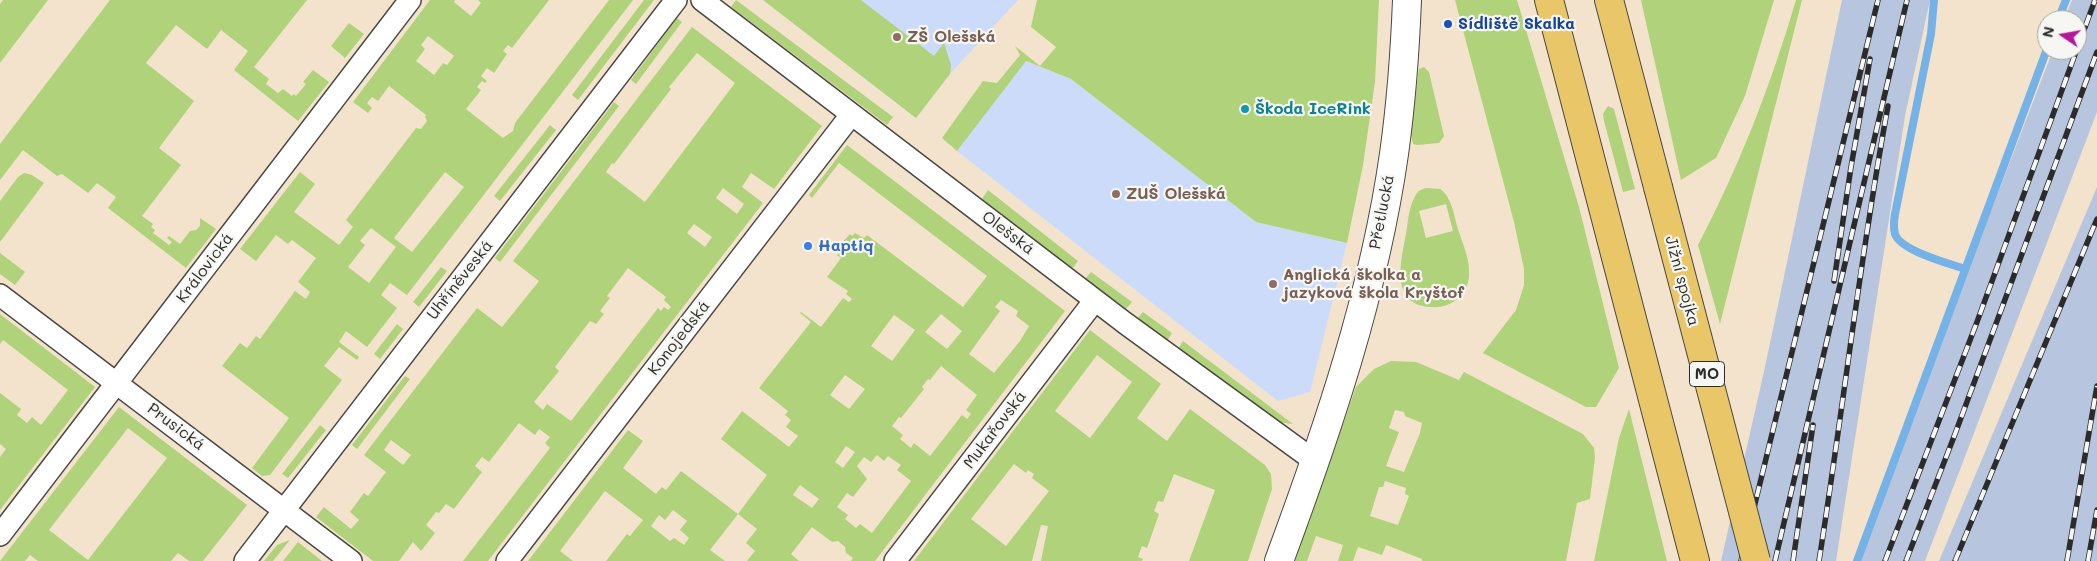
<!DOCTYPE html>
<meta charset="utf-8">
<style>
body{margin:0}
#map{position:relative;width:2097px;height:561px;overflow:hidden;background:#f4e3cc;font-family:Mali,sans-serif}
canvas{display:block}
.north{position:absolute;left:2037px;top:10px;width:50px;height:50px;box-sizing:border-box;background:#f6f6f2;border:1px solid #a5a5a2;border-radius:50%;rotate:282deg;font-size:14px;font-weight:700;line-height:20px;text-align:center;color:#2b2b2b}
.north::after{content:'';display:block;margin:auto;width:18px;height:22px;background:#b5179e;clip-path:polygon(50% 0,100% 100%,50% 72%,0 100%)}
</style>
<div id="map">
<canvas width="2097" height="561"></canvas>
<div class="north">N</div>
</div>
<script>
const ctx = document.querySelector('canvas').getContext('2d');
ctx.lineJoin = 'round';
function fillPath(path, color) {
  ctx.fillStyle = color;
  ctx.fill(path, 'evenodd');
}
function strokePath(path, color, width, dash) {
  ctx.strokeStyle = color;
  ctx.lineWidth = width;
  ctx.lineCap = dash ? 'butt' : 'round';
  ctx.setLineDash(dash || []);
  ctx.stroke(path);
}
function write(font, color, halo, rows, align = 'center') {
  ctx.font = font + ' Mali,sans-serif';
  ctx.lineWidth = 4.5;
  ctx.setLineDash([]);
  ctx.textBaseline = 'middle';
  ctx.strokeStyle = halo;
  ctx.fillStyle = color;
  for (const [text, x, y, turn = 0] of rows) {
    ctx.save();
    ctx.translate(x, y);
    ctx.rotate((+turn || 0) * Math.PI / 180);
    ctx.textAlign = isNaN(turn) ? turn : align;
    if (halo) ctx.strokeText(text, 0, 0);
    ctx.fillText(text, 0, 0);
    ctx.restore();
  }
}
const built = new Path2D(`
 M 763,0 L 1018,0 L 950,74 L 916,118 Z
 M 1025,61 L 1071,79 L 1256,222 L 1347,243 L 1310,392 L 1278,401 L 957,151 Z`);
const industrial = new Path2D(`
 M 1842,0 L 1930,0 L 1905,116 L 1836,561 L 1721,561 L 1765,367 Z
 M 2072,0 L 2097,0 L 2097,112 L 1925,561 L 1856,561 L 2053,50 L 2077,50 L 2077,20 L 2064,20 Z
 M 2097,187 L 2097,561 L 1939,561 Z`);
const green = new Path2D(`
 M 3,0 L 48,0 L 0,63 L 0,4 Z
 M 110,0 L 307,0 L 254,67 L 269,79 L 266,84 L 278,93 L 283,89 L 292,96 L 294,94 L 296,96 L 306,84 L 303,82 L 313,70 L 329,82 L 298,121 L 234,70 L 248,51 L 221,30 L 207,49 L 176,25 L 146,63 L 194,101 L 159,148 L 181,165 L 142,216 L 153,224 L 151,227 L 155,230 L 153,233 L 169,245 L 172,242 L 167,238 L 169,236 L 180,244 L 190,231 L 196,230 L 200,226 L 200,218 L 216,229 L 186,268 L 108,208 L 116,197 L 97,183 L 88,193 L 62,174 L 57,176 L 23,150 L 0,180 L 0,144 Z
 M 430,0 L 455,0 L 454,2 L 471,16 L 481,3 L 478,0 L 549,0 L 512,48 L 508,45 L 503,51 L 507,54 L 494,73 L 487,68 L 481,76 L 487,81 L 485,83 L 482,81 L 477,87 L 481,90 L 466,109 L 503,138 L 513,131 L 515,123 L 609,0 L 633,0 L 407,295 L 390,283 L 381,295 L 397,308 L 367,347 L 346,331 L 339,342 L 359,357 L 357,360 L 339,347 L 324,366 L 342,380 L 270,475 L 262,476 L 252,468 L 289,418 L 222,366 L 240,343 L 247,348 L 256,336 L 260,339 L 295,291 L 306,299 L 310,292 L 298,282 L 316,258 L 292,240 L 288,244 L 276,235 L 256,261 L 240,249 L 300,172 L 315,184 L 294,212 L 339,245 L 353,227 L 346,220 L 416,128 L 421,129 L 427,121 L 425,117 L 426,115 L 389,86 L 378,101 L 372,97 L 367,103 L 372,108 L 368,113 L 353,102 ZM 428,36 L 454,56 L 447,65 L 443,63 L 434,75 L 416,61 L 425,49 L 421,45 ZM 445,172 L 464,187 L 412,252 L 394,238 ZM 371,228 L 396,247 L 369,283 L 348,267 L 365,245 L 360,241 Z
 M 644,0 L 654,0 L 578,100 L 572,95 Z
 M 736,0 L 893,117 L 887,125 L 731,7 Z
 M 763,0 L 861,0 L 934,56 L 944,43 L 951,65 L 950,74 L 916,118 Z
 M 1037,0 L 1379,0 L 1375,82 L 1363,165 L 1347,243 L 1256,222 L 1071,79 L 1026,61 L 957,151 L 942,138 L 983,81 L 997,83 L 1020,55 L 1015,46 L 1040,66 L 1056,47 L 1031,27 Z
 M 1455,0 L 1517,0 L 1579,207 L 1619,368 L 1596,407 L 1586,407 L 1483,353 L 1516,310 L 1524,285 L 1524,269 L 1514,222 Z
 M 1641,0 L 1774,0 L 1745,96 L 1716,158 L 1681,180 Z
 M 1796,0 L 1802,0 L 1720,324 L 1698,245 C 1739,167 1771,85 1796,0 Z
 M 677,18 L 682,22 L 636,84 L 631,80 Z
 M 349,23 L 364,34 L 345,58 L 331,46 Z
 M 692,27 L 822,126 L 774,189 L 751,173 L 742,187 L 763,203 L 488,561 L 463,561 L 550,448 L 545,443 L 550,437 L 539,429 L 535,435 L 519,423 L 489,462 L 482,457 L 475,466 L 482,472 L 454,509 L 446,504 L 439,513 L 436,512 L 426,525 L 435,533 L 421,551 L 413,542 L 399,561 L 373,561 L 316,517 L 324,507 L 351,529 L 359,520 L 350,512 L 364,493 L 368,496 L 386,472 L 364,455 L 477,308 L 502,327 L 539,281 L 513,261 ZM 697,53 L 735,83 L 645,202 L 606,172 L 612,163 L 614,164 L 671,89 L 669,87 ZM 723,188 L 744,204 L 737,214 L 716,198 ZM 694,224 L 712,237 L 705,247 L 687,233 ZM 628,268 L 666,297 L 664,300 L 671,307 L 668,310 L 664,307 L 661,311 L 658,308 L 571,421 L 547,404 L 543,410 L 534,402 L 559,371 L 555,367 L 590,321 L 596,324 L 604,314 L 600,311 L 610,298 L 607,296 ZM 391,440 L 411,455 L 403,465 L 384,450 Z
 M 1424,67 L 1429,72 L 1444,136 L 1439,143 L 1417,145 L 1413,144 L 1411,135 L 1418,75 L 1419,69 Z
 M 614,102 L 619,106 L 500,262 L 495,258 Z
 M 1608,106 L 1614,109 L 1635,189 L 1623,192 L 1604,121 L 1603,114 Z
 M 550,125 L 556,130 L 500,201 L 494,196 Z
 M 847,145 L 1065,311 L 875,561 L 851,561 L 853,558 L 846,553 L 845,547 L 838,541 L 832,542 L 812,527 L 791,554 L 799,561 L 747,561 L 755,551 L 746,543 L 757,529 L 738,514 L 710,550 L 725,561 L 606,561 L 627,534 L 630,536 L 643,520 L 605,491 L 560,551 L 573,561 L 528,561 L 628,430 L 643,441 L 623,468 L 656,494 L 662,487 L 666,490 L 681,471 L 738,514 L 767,475 L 721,439 L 742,411 L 789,447 L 798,436 L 786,427 L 791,420 L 785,415 L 788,411 L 759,388 L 811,322 L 800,313 L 801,312 L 821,327 L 843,298 L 849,302 L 852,299 L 846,294 L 848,291 L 827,277 L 841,258 L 837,255 L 843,247 L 840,245 L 850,234 L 852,236 L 855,233 L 864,238 L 867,235 L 963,307 L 987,276 L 839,163 L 812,198 L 809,195 ZM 1001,300 L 1018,311 L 1016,316 L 1029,326 L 1020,341 L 994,373 L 969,354 L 1000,311 L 995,307 ZM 941,314 L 962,331 L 947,349 L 925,332 ZM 894,315 L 915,330 L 892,361 L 871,346 ZM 941,366 L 977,395 L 966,410 L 971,414 L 967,419 L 962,415 L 930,456 L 914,443 L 911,448 L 900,439 L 903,435 L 892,426 L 899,417 L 901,418 L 924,389 L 922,387 L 928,379 L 930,380 ZM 845,375 L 865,389 L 849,409 L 830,395 ZM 846,446 L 855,452 L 843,468 L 835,462 ZM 877,455 L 884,461 L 888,456 L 901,465 L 897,470 L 911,481 L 872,533 L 860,524 L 856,528 L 845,519 L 848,515 L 837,507 L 847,493 L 853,497 L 867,479 L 857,466 L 864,457 L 871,462 ZM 800,485 L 819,499 L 812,508 L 793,495 ZM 673,510 L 687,521 L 680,530 L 689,538 L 684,545 L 674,538 L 670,541 L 651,526 L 659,515 L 665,520 Z
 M 24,173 L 32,175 L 44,183 L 0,242 L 0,201 L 18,177 Z
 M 1426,188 L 1440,189 C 1452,197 1454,216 1458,229 C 1462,242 1469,257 1469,270 C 1471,292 1453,309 1431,307 C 1389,305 1401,261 1406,234 C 1408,221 1409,204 1417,193 C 1419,190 1423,189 1426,188 ZM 1446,204 L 1453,231 L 1426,238 L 1419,211 Z
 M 988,190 L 1078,261 L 1072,269 L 982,199 Z
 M 0,253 L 25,272 L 15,285 L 0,274 Z
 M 441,267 L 447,271 L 419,307 L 413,302 Z
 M 1091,272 L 1132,302 L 1126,309 L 1085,279 Z
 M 1143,312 L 1172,333 L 1167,341 L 1137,319 Z
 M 0,314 L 95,387 L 0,510 L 0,457 L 6,449 L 0,444 L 0,393 L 21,409 L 17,415 L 27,423 L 32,417 L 41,425 L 68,390 L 3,340 L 0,344 Z
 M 397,324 L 403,329 L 380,359 L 374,354 Z
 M 1090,330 L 1161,384 L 1137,418 L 1167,441 L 1190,409 L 1265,465 L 1271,474 L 1272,489 L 1248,561 L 1189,561 L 1215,490 L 1174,474 L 1163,502 L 1158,501 L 1154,511 L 1159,514 L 1147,548 L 1142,546 L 1138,557 L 1143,559 L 1142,561 L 1041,561 L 1048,526 L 1041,525 L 1032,561 L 914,561 ZM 1097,355 L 1132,382 L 1090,438 L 1055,411 ZM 1014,464 L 1026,473 L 1028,470 L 1034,474 L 1032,478 L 1049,491 L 1006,546 L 971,519 Z
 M 1183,341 L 1293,424 L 1276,422 L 1178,349 Z
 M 1391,361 L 1416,362 L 1459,380 L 1464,372 L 1583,434 L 1594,448 L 1595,457 L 1590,499 L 1577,503 L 1566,561 L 1422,561 L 1422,559 L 1386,545 L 1382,555 L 1358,547 L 1353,561 L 1338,561 L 1343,545 L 1316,536 L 1307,561 L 1295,561 L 1356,387 L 1374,369 ZM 1395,410 L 1404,412 L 1405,416 L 1422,423 L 1420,433 L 1404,472 L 1386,466 L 1399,432 L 1389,428 ZM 1385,481 L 1406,488 L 1405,494 L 1409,496 L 1398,525 L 1370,516 L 1379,487 L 1383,487 Z
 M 405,376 L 410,379 L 357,449 L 352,445 Z
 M 119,407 L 247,505 L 203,561 L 189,561 L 178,553 L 171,561 L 38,561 L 30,555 L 25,561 L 0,561 ZM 128,428 L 167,458 L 88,560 L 49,530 Z
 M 1629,409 L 1667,561 L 1594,561 L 1619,438 Z
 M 320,425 L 326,430 L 288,478 L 282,474 Z
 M 290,540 L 273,561 L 264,561 L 277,545 Z
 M 298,542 L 322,561 L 283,561 Z`);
const stream = new Path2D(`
 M 1934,0 L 1931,34 L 1895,214 C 1894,220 1893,227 1895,234 C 1901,251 1948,263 1965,269
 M 2058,20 L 2066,0
 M 1857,561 L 2047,49`);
const minor = new Path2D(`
 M 702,0 L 1125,323 L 1316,462
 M 0,295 L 351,561
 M 0,535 L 410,0
 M 245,561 L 676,0
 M 507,561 L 851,115
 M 895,561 L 1095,300`);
const tertiary = new Path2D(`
 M 1279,561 C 1328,429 1374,294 1394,154 C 1401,104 1405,51 1407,0`);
const trunk = new Path2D(`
 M 1549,0 L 1695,561
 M 1609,0 L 1658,187`);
const rail = new Path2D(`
 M 1834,281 L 1851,167 L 1870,59
 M 1741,561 L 1878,0
 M 1775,561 L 1907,0
 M 1793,561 L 1813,425
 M 1819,561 C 1843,410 1860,257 1888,106
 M 1885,561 L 1977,322 L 2095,0
 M 1906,561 L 1955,434 L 2097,52
 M 1955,561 L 2097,219
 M 2067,561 L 2097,386
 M 2088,561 L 2097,510`);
const trunkBridge = new Path2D(`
 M 1658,187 L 1756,561`);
const markers = [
 [1448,24,5,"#1a4fb4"],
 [897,37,5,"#8d6e63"],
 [1245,109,5,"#0f9aa8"],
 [1116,194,5,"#8d6e63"],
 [808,246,5,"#3f7fe0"],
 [1273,284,5,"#8d6e63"]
];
const shields = [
 [1707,374,35]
];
const shieldNames = [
 ["MO",1707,374]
];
const transitNames = [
 ["Sídliště Skalka",1458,24]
];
const educationNames = [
 ["ZŠ Olešská",907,37],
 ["ZUŠ Olešská",1126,194],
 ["Anglická školka a",1283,275],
 ["jazyková škola Kryštof",1283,293]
];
const cultureNames = [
 ["Škoda IceRink",1255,109]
];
const streetNames = [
 ["Přetlucká",1382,212,-79],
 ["Olešská",1008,233,37],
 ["Královická",205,268,-53],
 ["Uhříněveská",460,280,-52],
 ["Jižní spojka",1682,281,75],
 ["Konojedská",679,338,-52],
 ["Prusická",176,427,37],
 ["Mukařovská",995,430,-53]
];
const shopNames = [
 ["Haptiq",818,246]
];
fillPath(built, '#ccdbf9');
fillPath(industrial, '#b8c5de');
fillPath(green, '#afd27b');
strokePath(stream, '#75b2e7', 8);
strokePath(minor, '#494743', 24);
strokePath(tertiary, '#494743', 30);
strokePath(trunk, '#494743', 30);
strokePath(minor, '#fff', 21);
strokePath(tertiary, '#fff', 28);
strokePath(trunk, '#e9c769', 28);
strokePath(rail, '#2b2b2b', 5.5);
strokePath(rail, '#f6f6f2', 4, [11]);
strokePath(trunkBridge, '#494743', 30, []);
strokePath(trunkBridge, '#e9c769', 28);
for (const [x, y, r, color] of markers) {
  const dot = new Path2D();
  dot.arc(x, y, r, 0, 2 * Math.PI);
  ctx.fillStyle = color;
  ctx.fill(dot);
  strokePath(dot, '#f6f6f2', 2);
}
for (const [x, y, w] of shields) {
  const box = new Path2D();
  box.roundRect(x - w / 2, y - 12.5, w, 25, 4);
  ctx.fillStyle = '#f6f6f2';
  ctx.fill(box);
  strokePath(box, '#2b2b2b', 1);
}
write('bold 15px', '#2b2b2b', null, shieldNames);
write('bold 16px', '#164399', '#f6f6f2', transitNames, 'left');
write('bold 16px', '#785e54', '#f6f6f2', educationNames, 'left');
write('bold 16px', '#0d838f', '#f6f6f2', cultureNames, 'left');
write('16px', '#2b2b2b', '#f6f6f2', streetNames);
write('bold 16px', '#366cbe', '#f6f6f2', shopNames, 'left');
</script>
